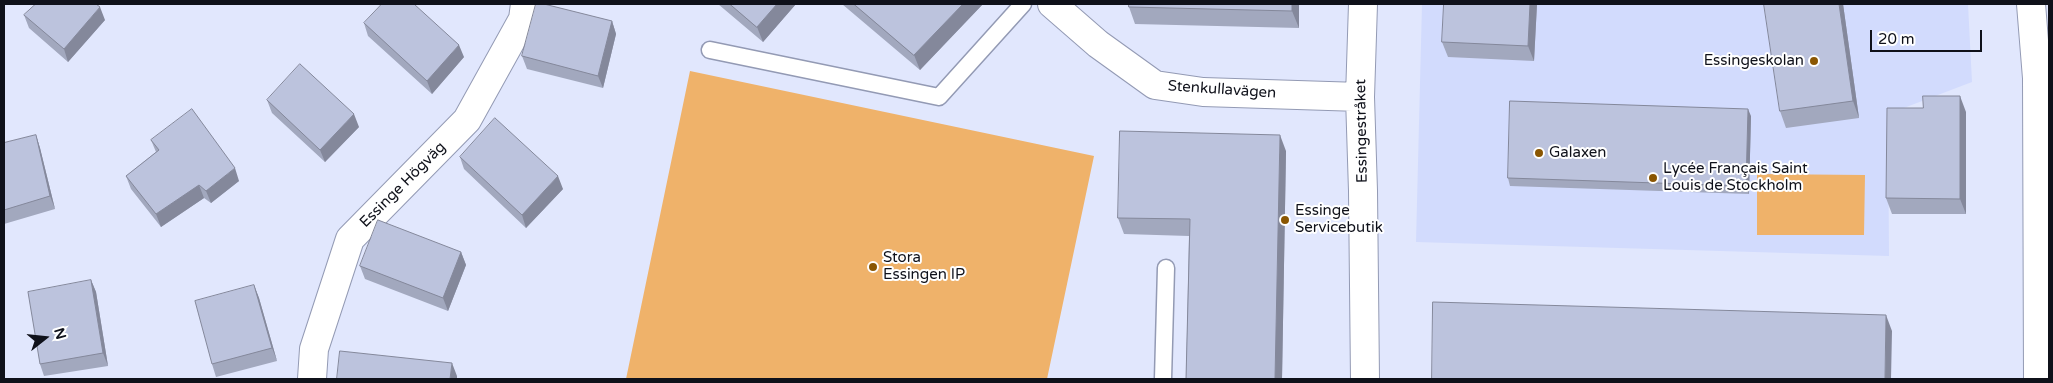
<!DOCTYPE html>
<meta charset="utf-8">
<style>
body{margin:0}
#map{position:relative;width:2053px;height:383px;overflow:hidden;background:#e1e7fd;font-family:"Varela Round",sans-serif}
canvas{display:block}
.frame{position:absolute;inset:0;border:5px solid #0f111a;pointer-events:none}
.north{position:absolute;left:20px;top:313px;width:50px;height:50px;-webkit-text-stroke:4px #fff;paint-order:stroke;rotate:74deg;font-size:14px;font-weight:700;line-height:20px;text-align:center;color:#0f111a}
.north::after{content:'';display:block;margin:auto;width:18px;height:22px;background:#0f111a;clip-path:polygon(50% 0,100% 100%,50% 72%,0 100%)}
.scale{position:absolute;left:1870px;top:30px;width:112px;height:22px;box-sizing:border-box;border:2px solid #0f111a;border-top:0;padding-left:6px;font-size:15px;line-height:18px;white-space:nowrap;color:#0f111a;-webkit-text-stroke:4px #fff;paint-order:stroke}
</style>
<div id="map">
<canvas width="2053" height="383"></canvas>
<div class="frame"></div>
<div class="north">N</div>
<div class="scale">20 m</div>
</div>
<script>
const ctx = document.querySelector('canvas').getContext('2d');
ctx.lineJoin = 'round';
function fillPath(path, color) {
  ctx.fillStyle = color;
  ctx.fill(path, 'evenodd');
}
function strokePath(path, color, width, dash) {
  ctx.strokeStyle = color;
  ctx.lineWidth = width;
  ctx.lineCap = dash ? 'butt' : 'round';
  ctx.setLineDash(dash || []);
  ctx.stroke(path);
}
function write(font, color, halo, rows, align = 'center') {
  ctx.font = font + ' "Varela Round",sans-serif';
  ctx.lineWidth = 4;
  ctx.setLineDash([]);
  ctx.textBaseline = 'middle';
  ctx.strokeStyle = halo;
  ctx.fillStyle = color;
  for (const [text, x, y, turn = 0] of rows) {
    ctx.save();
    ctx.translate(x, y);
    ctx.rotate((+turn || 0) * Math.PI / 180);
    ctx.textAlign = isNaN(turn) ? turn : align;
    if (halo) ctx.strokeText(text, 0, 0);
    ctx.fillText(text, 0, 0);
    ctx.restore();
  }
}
const built = new Path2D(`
 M 1422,4 L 1968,4 L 1972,82 L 1888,114 L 1889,256 L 1416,242 Z`);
const green = new Path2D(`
 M 690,71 L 1094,156 L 1047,379 L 626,379 Z
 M 1757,174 L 1865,175 L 1864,235 L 1757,235 Z`);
const lane = new Path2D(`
 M 710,50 L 939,97 L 1023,4
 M 1163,379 L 1166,268`);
const street = new Path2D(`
 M 1052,4 L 1098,44 L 1155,85 L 1203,92 L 1360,97
 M 1363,4 L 1360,97 L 1363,191 L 1365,379
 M 2031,4 L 2037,78 L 2038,379
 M 312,379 L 314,349 L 350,239 L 467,120 L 523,19 L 525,4`);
const wall = new Path2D(`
 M 718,4 L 796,4 L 763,42 Z
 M 842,4 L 983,4 L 920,70 Z
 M 1129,4 L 1299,4 L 1299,28 L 1135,24 L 1129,7 Z
 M 1537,4 L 1534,61 L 1448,57 L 1442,42 Z
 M 1843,4 L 1859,118 L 1786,128 L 1780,111 Z
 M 24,15 L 105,20 L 68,62 L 29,28 Z
 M 612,21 L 616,34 L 603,88 L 527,69 L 522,56 Z
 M 364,23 L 464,57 L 432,94 L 368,36 Z
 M 267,100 L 359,127 L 325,162 L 272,113 Z
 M 1923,108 L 1966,112 L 1966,214 L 1892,214 L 1886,198 Z
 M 1751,116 L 1749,194 L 1510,186 L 1508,178 Z
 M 36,135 L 40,148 L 55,209 L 4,224 L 4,143 Z
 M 151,140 L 239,181 L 211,203 L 204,198 L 161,227 L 131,189 L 126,176 L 156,152 Z
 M 1286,151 L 1282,379 L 1186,379 L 1189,236 L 1124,234 L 1118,218 Z
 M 460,157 L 563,189 L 526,228 L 464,169 Z
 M 461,252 L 466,265 L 448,311 L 365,279 L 360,266 Z
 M 91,280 L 96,292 L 108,366 L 44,376 L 40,364 Z
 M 254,285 L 259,298 L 277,361 L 216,377 L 212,364 Z`);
const shadedWall = new Path2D(`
 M 777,4 L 796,4 L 763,42 L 757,27 Z
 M 963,4 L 983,4 L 920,70 L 914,55 Z
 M 1292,4 L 1299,4 L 1299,28 L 1292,11 Z
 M 1530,4 L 1537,4 L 1534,61 L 1528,46 Z
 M 1839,4 L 1843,4 L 1859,118 L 1853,101 Z
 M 100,7 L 105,20 L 68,62 L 64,49 Z
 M 612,21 L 616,34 L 603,88 L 598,76 Z
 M 459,45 L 464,57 L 432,94 L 427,81 Z
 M 1960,96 L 1966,112 L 1966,214 L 1960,199 Z
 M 1748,109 L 1751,116 L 1749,194 L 1746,186 Z
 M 354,114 L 359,127 L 325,162 L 320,150 Z
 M 36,135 L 40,148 L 55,209 L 50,196 Z
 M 1280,135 L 1286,151 L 1282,379 L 1275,379 Z
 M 235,168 L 239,181 L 211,203 L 206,191 Z
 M 558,176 L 563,189 L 526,228 L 522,215 Z
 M 199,185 L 204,198 L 161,227 L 156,214 Z
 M 461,252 L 466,265 L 448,311 L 443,298 Z
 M 91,280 L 96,292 L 108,366 L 103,353 Z
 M 254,285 L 259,298 L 277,361 L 272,348 Z
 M 1886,315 L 1892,331 L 1891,379 L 1885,379 Z
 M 452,363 L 457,376 L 457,379 L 450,379 Z`);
const building = new Path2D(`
 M 36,4 L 96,4 L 100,7 L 64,49 L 24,15 Z
 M 382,4 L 414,4 L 459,45 L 427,81 L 364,23 Z
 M 536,4 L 544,4 L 612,21 L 598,76 L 522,56 Z
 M 730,4 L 777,4 L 757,27 Z
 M 854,4 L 963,4 L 914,55 Z
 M 1129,4 L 1292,4 L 1292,11 L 1129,7 Z
 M 1444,4 L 1530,4 L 1528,46 L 1442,42 Z
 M 1764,4 L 1839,4 L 1853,101 L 1780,111 Z
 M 300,64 L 354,114 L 320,150 L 267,100 Z
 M 1923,96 L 1960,96 L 1960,199 L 1886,198 L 1887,108 L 1923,108 Z
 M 1510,101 L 1748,109 L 1746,186 L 1508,178 Z
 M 192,109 L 235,168 L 206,191 L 199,185 L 156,214 L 126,176 L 159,150 L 151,140 Z
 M 495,118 L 558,176 L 522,215 L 460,157 Z
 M 1120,131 L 1280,135 L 1275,379 L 1186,379 L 1190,219 L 1118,218 Z
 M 36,135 L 50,196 L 4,210 L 4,143 Z
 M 378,220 L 461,252 L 443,298 L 360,266 Z
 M 91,280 L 103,353 L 40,364 L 28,292 Z
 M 254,285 L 272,348 L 212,364 L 195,301 Z
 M 1433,302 L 1886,315 L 1885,379 L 1432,379 Z
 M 340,351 L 452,363 L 450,379 L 337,379 Z`);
const markers = [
 [1814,61,5,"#8a5602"],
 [1539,153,5,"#8a5602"],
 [1653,178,5,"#8a5602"],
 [1285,220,5,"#8a5602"],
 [873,267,5,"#8a5602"]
];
const poiNames = [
 ["Essingeskolan",1804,61,"right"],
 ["Galaxen",1549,153],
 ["Lycée Français Saint",1663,169],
 ["Louis de Stockholm",1663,186],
 ["Essinge",1295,211],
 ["Servicebutik",1295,228],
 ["Stora",883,258],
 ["Essingen IP",883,275]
];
const streetNames = [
 ["Stenkullavägen",1222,90,4],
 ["Essingestråket",1362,131,-91],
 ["Essinge Högväg",403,185,-45]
];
fillPath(built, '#d2dbfd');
fillPath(green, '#efb26a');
strokePath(lane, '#939ab4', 19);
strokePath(street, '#939ab4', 30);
strokePath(lane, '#fff', 16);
strokePath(street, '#fff', 28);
fillPath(wall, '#a2a8be');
fillPath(shadedWall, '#84889b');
fillPath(building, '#bcc3dd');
strokePath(building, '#84889b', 1);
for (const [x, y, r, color] of markers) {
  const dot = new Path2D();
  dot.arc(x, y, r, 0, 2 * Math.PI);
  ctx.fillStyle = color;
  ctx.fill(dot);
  strokePath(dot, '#fff', 2);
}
write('15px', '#0f111a', '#fff', poiNames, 'left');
write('15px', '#0f111a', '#fff', streetNames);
</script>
